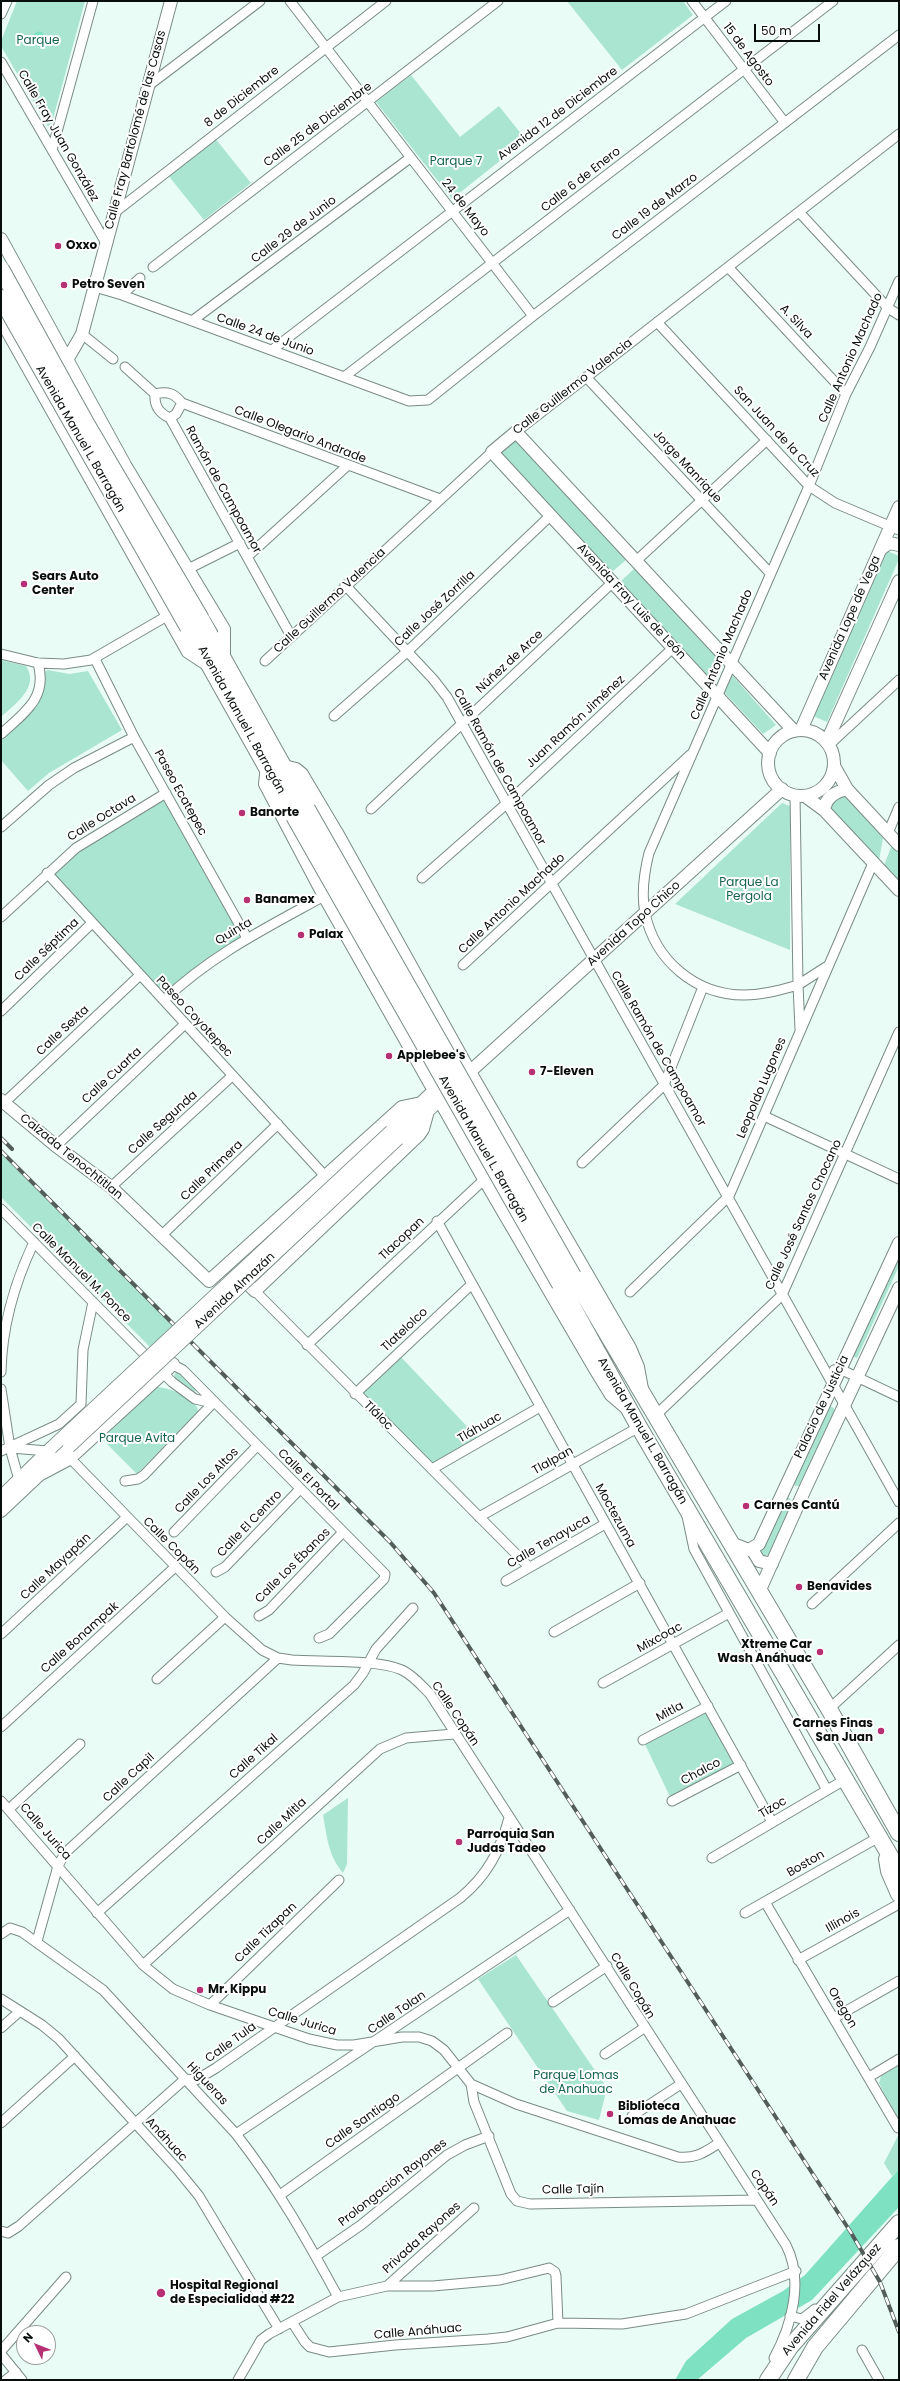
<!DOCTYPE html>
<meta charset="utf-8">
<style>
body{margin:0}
#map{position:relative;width:900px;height:2381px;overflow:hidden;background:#e9fcf5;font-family:Poppins,sans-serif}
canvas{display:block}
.frame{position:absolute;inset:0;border:2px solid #080e0c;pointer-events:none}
.north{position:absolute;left:16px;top:2325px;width:40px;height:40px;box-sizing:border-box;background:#fff;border:1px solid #9c9f9e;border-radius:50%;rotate:313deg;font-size:11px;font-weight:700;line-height:16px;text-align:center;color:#080e0c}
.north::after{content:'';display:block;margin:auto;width:14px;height:18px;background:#b63073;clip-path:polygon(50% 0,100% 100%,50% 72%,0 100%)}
.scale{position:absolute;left:754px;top:24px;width:66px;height:18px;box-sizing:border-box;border:2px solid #080e0c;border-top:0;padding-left:5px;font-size:12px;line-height:14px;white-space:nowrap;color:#080e0c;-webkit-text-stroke:3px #fff;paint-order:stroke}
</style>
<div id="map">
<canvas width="900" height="2381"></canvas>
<div class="frame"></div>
<div class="north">N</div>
<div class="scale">50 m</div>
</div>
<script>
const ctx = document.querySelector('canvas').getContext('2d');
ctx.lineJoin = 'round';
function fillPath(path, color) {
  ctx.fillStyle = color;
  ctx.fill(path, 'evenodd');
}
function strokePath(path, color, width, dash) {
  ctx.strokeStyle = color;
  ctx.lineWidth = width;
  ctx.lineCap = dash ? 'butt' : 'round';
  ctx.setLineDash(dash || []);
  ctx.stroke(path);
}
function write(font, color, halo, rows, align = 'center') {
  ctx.font = font + ' Poppins,sans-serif';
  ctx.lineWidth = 4;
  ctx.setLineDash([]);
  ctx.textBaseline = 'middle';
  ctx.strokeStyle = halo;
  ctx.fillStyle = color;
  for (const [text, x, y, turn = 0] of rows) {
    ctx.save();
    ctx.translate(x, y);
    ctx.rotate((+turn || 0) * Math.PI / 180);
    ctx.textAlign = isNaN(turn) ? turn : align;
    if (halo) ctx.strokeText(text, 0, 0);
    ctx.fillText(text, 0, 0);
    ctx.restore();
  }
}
const green = new Path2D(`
 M 17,1 L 85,1 L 50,130 L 1,46 L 1,41 Z
 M 567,1 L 683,1 L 693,15 L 622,70 Z
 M 411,75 L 460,137 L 499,106 L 526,140 L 452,199 L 376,102 Z
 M 214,137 L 251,183 L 204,220 L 167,174 Z
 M 517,438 L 627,559 L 612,572 L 500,453 Z
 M 883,549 L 899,556 L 899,559 L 827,722 L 813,716 Z
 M 635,568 L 723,663 L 710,678 L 620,582 Z
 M 1,660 L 26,666 C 40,687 15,704 1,717 Z
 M 48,670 L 69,674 L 88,671 L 122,730 L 49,773 L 28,791 L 1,760 L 1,738 L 34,707 L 41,674 Z
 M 732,675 L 776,725 L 763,734 L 724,692 Z
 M 166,793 L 247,938 L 164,1000 L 47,873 L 62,859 Z
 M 843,793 L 883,838 L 879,860 L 828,807 Z
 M 782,803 L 790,806 L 790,950 L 675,904 Z
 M 892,845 L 899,853 L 899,882 L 884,865 Z
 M 1,1154 L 173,1325 L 150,1347 L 1,1197 Z
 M 899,1253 L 899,1266 L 857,1358 L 852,1356 Z
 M 398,1354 L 481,1441 L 432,1469 L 355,1394 Z
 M 175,1373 L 180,1373 L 196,1389 L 196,1391 L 192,1392 L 174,1378 Z
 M 156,1387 C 167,1387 197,1397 198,1411 L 137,1474 L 102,1439 Z
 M 829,1406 L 834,1408 L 834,1413 L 802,1483 L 799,1486 L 795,1486 L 793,1483 Z
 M 788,1497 L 793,1502 L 770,1554 L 763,1557 L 761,1550 L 784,1499 Z
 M 706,1707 L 741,1765 L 672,1801 L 643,1740 Z
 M 348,1798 L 347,1864 L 343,1873 C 328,1855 327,1837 323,1815 Z
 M 516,1955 L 607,2088 L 599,2120 L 567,2111 L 478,1979 Z
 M 899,2065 L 899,2123 L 879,2083 L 881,2076 Z
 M 899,2134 L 899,2169 L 892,2176 L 884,2163 Z`);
const water = new Path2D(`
 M33.5 37a5.5 5.5 0 1 1 11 0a5.5 5.5 0 1 1-11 0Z
 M 899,2169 L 899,2207 L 812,2300 L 746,2338 L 697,2380 L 675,2380 L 686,2361 L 732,2319 L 783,2291 L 805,2275 Z`);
const street = new Path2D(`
 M 290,1 L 533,316
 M 692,1 L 785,123
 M 1,14 L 7,1
 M 1,62 L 106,243
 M 148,86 L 260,1
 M 52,150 L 93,1
 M 799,212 L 888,308 L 899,315
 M 114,213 L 386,1
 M 153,267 L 498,1
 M 728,267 L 846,394
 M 95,287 L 122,295 L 409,401 L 428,400 L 533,316 L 899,35
 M 122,295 L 140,278
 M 192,321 L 410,158
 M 657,322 L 809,486 L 835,503 L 899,530
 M 82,334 L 113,359
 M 272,350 L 726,1
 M 125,367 L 155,394 C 154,406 159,413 170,418 L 291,636
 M 344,377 L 833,1
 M 586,377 L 770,573
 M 155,394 C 168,391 174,393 182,403 L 440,499
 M 170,418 L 176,414 L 182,403
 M 516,432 L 899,134
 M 247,557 L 347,466
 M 636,561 L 767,440
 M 188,569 L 240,543
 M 345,585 L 433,679 L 447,697 L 899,1502
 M 1,654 L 38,663 L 64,664 L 91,660 L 167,616
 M 95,659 L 134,737 L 247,938
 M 265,661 L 492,452
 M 334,716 L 408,651 L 550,516
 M 1,734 C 24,713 48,698 38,663
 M 829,745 L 899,680
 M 795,795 L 798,985 L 826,967
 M 371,809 L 613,582
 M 1,827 L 49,785 L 74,768 L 134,737
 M 888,833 L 899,807
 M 47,873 L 325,1176
 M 422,878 L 505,805 L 674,647
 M 1,917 L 76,848 L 166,793
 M 463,965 L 690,755
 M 164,1000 C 213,954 266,928 324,896
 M 1,1011 L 92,923
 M 800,1029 L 798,985 C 780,990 763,995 744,995 C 696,995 655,961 645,913 C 641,893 644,873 649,853 L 809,486 L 846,394 L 870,347 L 899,281
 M 4,1103 L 139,976
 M 764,1116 L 899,1179
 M 56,1146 L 185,1024
 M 582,1163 L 664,1085 L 703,987
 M 111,1187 L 232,1076
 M 1,1209 L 172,1382 L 195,1399 L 213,1403
 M 437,1221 L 772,1822
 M 162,1235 L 278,1124
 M 255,1291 L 529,1567
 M 630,1292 L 729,1196 L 873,863
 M 307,1345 L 489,1175
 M 167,1362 L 183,1370 L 385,1574 L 384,1579 L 329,1634 L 319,1638
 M 834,1370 L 840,1369 L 899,1397
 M 1,1372 C 2,1326 14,1284 34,1242
 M 1,1389 L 10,1448 L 19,1480
 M 355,1394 L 472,1284
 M 656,1415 L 782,1295 L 899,1032
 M 11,1448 L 48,1451
 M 1,1451 L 59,1424 L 81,1404 L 83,1350 L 93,1302
 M 67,1455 L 225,1617 L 262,1650 L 278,1658 L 292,1660 C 321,1662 378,1659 402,1670 C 414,1676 421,1685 430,1694 L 786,2245 C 804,2280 792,2325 774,2358
 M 432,1469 L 540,1407
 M 125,1481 L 138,1479 L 144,1475 L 213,1403
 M 687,1516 L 694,1549 L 827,1790
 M 479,1517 L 639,1427
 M 174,1532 L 257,1446
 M 216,1572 L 225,1567 L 300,1489
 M 506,1581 L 605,1524
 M 812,1604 L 899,1523
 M 259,1616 L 269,1610 L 343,1532
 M 554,1632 L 640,1583
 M 1,1634 L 126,1518
 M 157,1679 L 225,1617
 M 603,1683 L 729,1613
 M 829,1709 L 899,1645
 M 1,1727 L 175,1567
 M 643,1740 L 708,1706
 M 1,1801 L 143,1965 L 173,1989 L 210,2005 L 309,2039 L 337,2045 L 354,2045 L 402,2037 L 419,2037 L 432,2041 L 444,2050 L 471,2084 L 516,2104 L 678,2157 C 696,2159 705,2152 719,2143
 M 672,1801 L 741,1765
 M 9,1809 L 80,1744
 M 712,1858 L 846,1779
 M 765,1902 L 898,2128
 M 97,1913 L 354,1685 L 363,1673 L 376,1649 L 413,1608
 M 745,1913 L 879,1837
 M 1,1934 L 10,1928 L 22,1932 L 103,1990 L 236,2134 C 276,2185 307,2240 338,2297
 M 37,1941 L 58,1866 L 65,1853 L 278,1658
 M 798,1960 L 899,1904
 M 143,1965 L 380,1749 L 406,1738 L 454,1734
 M 1,1999 L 42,2025 L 59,2039 L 177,2169 L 199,2196 L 279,2329
 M 553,2002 L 607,1966
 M 210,2005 L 339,1880
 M 834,2018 L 899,1981
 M 1,2028 L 19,2012
 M 605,2054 L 644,2028
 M 869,2077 L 899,2059
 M 471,2084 L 474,2102 L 511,2194 L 517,2201 L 530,2204 L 757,2200
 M 632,2116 L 681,2084
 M 1,2123 L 75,2056
 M 236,2134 L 570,1910
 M 280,2195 L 507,2033
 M 1,2231 L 8,2233 L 19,2226 L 185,2079 L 196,2080 L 216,2068 L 460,1898 C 487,1876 500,1851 509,1818
 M 316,2256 L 361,2225 L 447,2155 L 465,2145 L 489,2136
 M 387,2286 L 474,2208
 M 790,2316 L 802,2319 L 815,2309
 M 292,2322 L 305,2342 L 310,2347 L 329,2352 L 395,2345 L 488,2339 L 507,2337 L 558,2323 L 622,2324 L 686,2314 L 796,2271
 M 862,2350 L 879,2380
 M 1,2351 L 66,2277
 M 1,2354 L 22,2380
 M 6,2380 L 16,2372
 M 238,2380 L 261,2340 L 269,2334 L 338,2297 L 387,2286 L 433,2286 L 500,2280 L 549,2268 L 555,2272 L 556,2276 L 558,2323`);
const secondary = new Path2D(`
 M 1,239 L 125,465 L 224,629 L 224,659
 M 1,320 L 188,652 L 211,667
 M 38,383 L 67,360 L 82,334 L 171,1
 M 881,549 L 889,543 L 899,545
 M 801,730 L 899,507
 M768 763a33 33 0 1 1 66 0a33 33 0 1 1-66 0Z
 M 827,741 L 899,581
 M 770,753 L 492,452 L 516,432 L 794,731
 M 267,766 L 265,784 L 324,896 L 484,1179 L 595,1369 L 611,1395 L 625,1407
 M 284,766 L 296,769 L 302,774 L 337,833 L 470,1072 L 630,1348 L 638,1367 L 642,1389
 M 834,766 L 847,789 L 899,845
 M 805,796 L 824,810 L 899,890
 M 824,810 C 826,797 835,792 847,789
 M 464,1077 L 782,789
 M 1,1100 L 56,1146 L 111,1187 L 209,1281 L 402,1107 L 421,1103
 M 391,1131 L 440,1085
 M 398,1139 L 445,1095
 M 239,1275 L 255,1291 L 419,1135 L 423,1129 L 428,1111
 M 39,1475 L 69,1459 L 173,1364
 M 1,1497 L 51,1448
 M 1,1511 L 69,1447
 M 731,1543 L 749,1550 L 759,1544 L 899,1243
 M 752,1549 L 759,1561 L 772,1564
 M 759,1592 L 806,1487 L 899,1288`);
const highway = new Path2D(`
 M 201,619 L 307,809
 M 188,627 L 294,816
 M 573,1276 L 829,1709 L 899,1833
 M 560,1284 L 639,1427 L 899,1871
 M 887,1859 L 889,1871 L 899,1894
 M 768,2380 L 790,2347 L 899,2223
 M 796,2380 L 815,2347 L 899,2247`);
const rail = new Path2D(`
 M 1,1138 L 12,1149
 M 1,1151 L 390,1542 L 434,1593 L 850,2231 L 880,2282 L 899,2332`);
const secondaryBridge = new Path2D(`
 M 69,1447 L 398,1139
 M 51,1448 L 391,1131`);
const highwayBridge = new Path2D(`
 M 1,269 L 86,423 L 201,619
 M 1,298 L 188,627
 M 307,809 L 573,1276
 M 294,816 L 560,1284`);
const markers = [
 [58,246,4,"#b63073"],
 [64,285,4,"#b63073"],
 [24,584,4,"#b63073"],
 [242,813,4,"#b63073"],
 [247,900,4,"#b63073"],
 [301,935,4,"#b63073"],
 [389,1056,4,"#b63073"],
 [532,1072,4,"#b63073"],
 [746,1506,4,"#b63073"],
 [799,1587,4,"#b63073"],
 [820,1652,4,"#b63073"],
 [881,1731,4,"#b63073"],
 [459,1842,4,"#b63073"],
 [200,1990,4,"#b63073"],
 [610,2114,4,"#b63073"],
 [161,2293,5,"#b63073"]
];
const parkNames = [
 ["Parque",38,41],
 ["Parque 7",456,162],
 ["Parque La",749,883],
 ["Pergola",749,897],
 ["Parque Avita",137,1439],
 ["Parque Lomas",576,2076],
 ["de Anahuac",576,2090]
];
const streetNames = [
 ["15 de Agosto",748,55,53],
 ["8 de Diciembre",242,97,-38],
 ["Avenida 12 de Diciembre",558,114,-37],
 ["Calle 25 de Diciembre",318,125,-37],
 ["Calle Fray Bartolomé de las Casas",136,130,-75],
 ["Calle Fray Juan González",58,136,60],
 ["Calle 6 de Enero",581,180,-38],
 ["Calle 19 de Marzo",655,207,-37],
 ["24 de Mayo",465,208,52],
 ["Calle 29 de Junio",294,230,-37],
 ["A. Silva",796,322,47],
 ["Calle 24 de Junio",265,335,20],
 ["Calle Antonio Machado",851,358,-66],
 ["Calle Guillermo Valencia",573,387,-38],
 ["San Juan de la Cruz",776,432,47],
 ["Calle Olegario Andrade",300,435,21],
 ["Avenida Manuel L. Barragán",80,439,60],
 ["Jorge Manrique",687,467,47],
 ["Ramón de Campoamor",223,490,61],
 ["Calle Guillermo Valencia",330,601,-43],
 ["Avenida Fray Luis de León",631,602,47],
 ["Calle José Zorrilla",435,609,-43],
 ["Avenida Lope de Vega",850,618,-66],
 ["Calle Antonio Machado",722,655,-67],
 ["Núñez de Arce",510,662,-43],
 ["Avenida Manuel L. Barragán",241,720,61],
 ["Juan Ramón Jiménez",576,722,-43],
 ["Calle Ramón de Campoamor",499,767,61],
 ["Paseo Ecatepec",180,793,61],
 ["Calle Octava",102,818,-32],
 ["Calle Antonio Machado",512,904,-43],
 ["Avenida Topo Chico",634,924,-42],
 ["Quinta",234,932,-31],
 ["Calle Séptima",47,950,-44],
 ["Paseo Coyotepec",194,1017,47],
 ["Calle Sexta",63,1031,-43],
 ["Calle Ramón de Campoamor",658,1049,60],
 ["Calle Cuarta",112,1076,-43],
 ["Leopoldo Lugones",762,1088,-67],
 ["Calle Segunda",163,1123,-42],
 ["Avenida Manuel L. Barragán",483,1149,60],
 ["Calzada Tenochtitlan",71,1157,39],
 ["Calle Primera",212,1171,-44],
 ["Calle José Santos Chocano",804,1215,-65],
 ["Tlacopan",402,1239,-43],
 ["Calle Manuel M. Ponce",81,1273,45],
 ["Avenida Almazán",235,1291,-43],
 ["Tlatelolco",405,1330,-43],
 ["Palacio de Justicia",822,1407,-65],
 ["Tláloc",378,1416,45],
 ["Tláhuac",480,1428,-30],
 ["Avenida Manuel L. Barragán",642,1431,60],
 ["Tlalpan",553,1461,-29],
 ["Calle El Portal",308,1480,45],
 ["Calle Los Altos",207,1481,-46],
 ["Moctezuma",615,1516,61],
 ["Calle El Centro",250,1524,-46],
 ["Calle Tenayuca",549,1542,-30],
 ["Calle Copán",171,1546,45],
 ["Calle Los Ébanos",293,1566,-45],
 ["Calle Mayapán",56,1567,-43],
 ["Calle Bonampak",80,1638,-42],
 ["Mixcoac",660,1638,-29],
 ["Mitla",670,1712,-28],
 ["Calle Copán",455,1714,56],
 ["Calle Tikal",254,1757,-42],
 ["Chalco",701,1772,-28],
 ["Calle Capil",129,1778,-43],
 ["Tízoc",773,1808,-31],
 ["Calle Mitla",282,1822,-43],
 ["Calle Jurica",45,1832,49],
 ["Boston",806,1864,-30],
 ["Illinois",843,1921,-29],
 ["Calle Tizapan",266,1933,-44],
 ["Calle Copán",632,1986,59],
 ["Oregon",842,2008,59],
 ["Calle Tolan",397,2013,-34],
 ["Calle Jurica",302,2022,17],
 ["Calle Tula",231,2043,-36],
 ["Higueras",207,2084,47],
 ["Calle Santiago",363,2121,-35],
 ["Anáhuac",166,2140,47],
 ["Prolongación Rayones",393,2183,-38],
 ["Copán",764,2188,56],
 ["Calle Tajín",573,2190,-1],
 ["Privada Rayones",422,2238,-42],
 ["Avenida Fidel Velázquez",832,2300,-49],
 ["Calle Anáhuac",418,2332,-5]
];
const poiNames = [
 ["Oxxo",66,246],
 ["Petro Seven",72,285],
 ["Sears Auto",32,577],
 ["Center",32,591],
 ["Banorte",250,813],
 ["Banamex",255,900],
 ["Palax",309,935],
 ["Applebee's",397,1056],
 ["7-Eleven",540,1072],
 ["Carnes Cantú",754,1506],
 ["Benavides",807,1587],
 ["Xtreme Car",812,1645,"right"],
 ["Wash Anáhuac",812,1659,"right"],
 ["Carnes Finas",873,1724,"right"],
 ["San Juan",873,1738,"right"],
 ["Parroquia San",467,1835],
 ["Judas Tadeo",467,1849],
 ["Mr. Kippu",208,1990],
 ["Biblioteca",618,2107],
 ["Lomas de Anahuac",618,2121],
 ["Hospital Regional",170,2286],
 ["de Especialidad #22",170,2300]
];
fillPath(green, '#aae5d1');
fillPath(water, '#7ee1c2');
strokePath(street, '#7a8b85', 11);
strokePath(secondary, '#7a8b85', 14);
strokePath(highway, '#7a8b85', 18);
strokePath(street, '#fff', 9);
strokePath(secondary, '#fff', 12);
strokePath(highway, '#fff', 16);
strokePath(rail, '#535d5a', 4);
strokePath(rail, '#fff', 2.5, [8]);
strokePath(secondaryBridge, '#7a8b85', 14, []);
strokePath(highwayBridge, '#7a8b85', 18, []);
strokePath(secondaryBridge, '#fff', 12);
strokePath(highwayBridge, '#fff', 16);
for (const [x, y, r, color] of markers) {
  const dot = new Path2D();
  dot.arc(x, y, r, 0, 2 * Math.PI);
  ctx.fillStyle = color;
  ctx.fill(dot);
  strokePath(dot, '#fff', 1.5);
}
write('12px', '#156450', '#fff', parkNames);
write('12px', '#080e0c', '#fff', streetNames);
write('bold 12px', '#080e0c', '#fff', poiNames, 'left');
</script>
